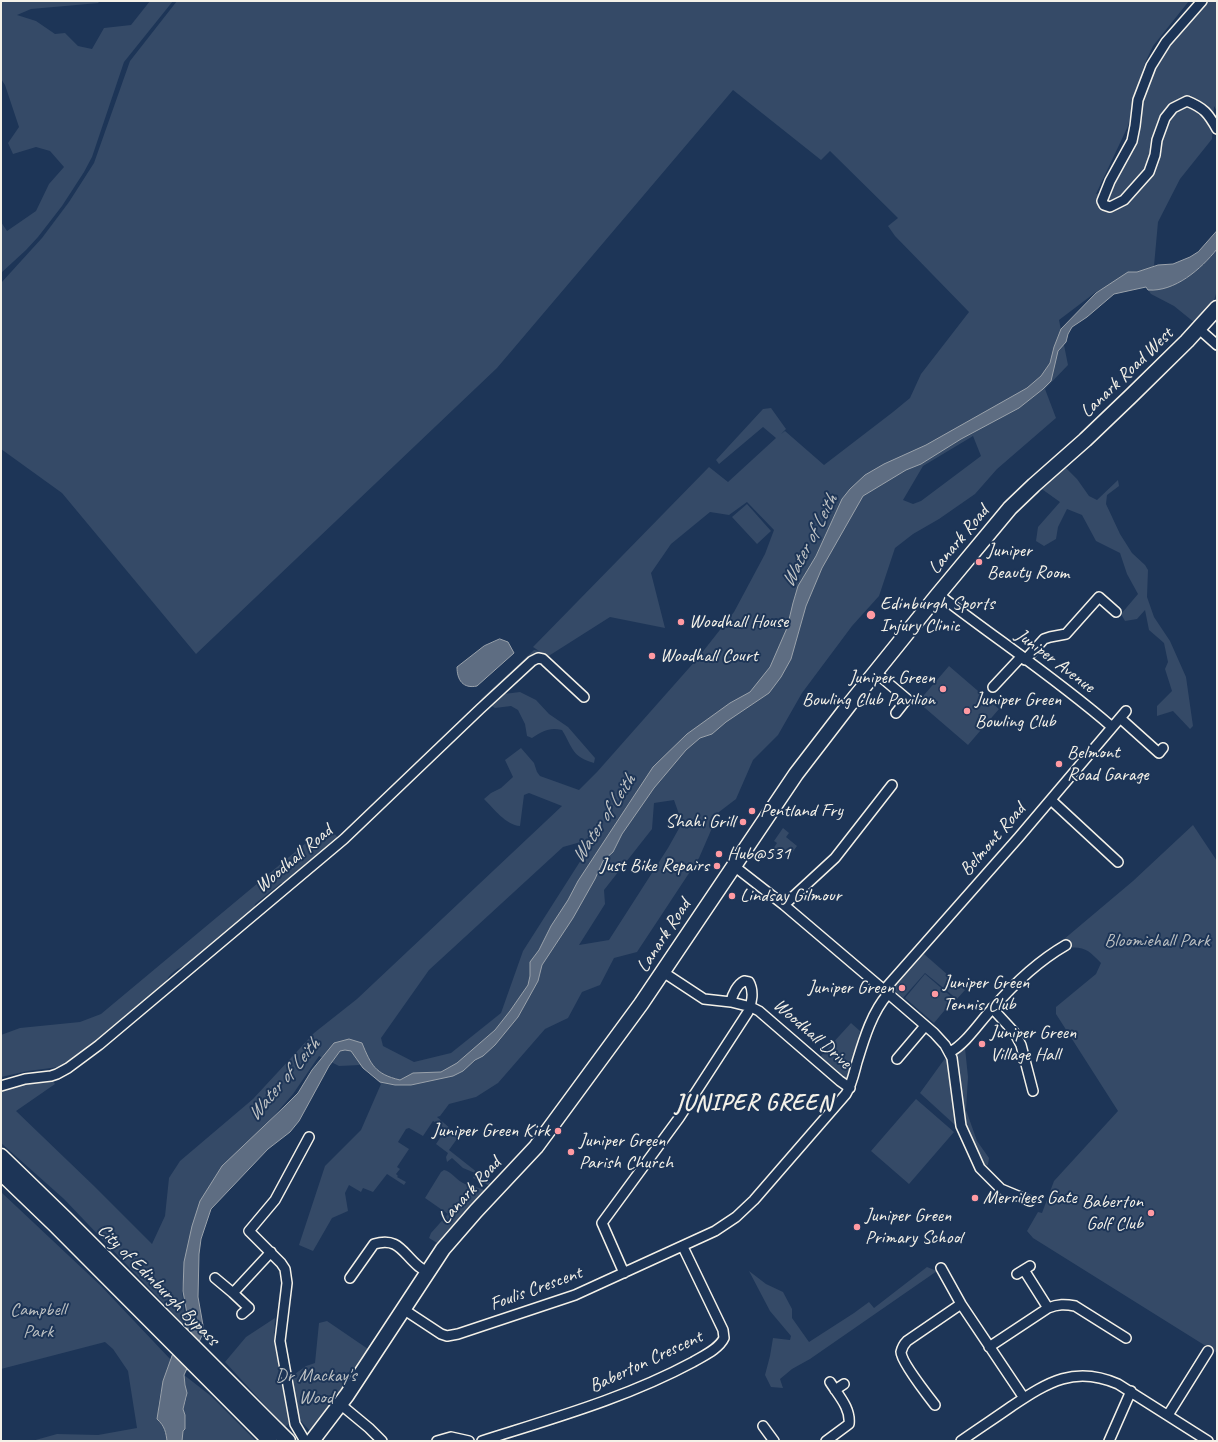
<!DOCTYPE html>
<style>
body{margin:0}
#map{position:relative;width:1218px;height:1442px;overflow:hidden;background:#1d3557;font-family:Caveat,sans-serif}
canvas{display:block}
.frame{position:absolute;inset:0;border:2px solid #f4f1e8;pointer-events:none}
</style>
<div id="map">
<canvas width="1218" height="1442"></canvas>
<div class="frame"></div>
</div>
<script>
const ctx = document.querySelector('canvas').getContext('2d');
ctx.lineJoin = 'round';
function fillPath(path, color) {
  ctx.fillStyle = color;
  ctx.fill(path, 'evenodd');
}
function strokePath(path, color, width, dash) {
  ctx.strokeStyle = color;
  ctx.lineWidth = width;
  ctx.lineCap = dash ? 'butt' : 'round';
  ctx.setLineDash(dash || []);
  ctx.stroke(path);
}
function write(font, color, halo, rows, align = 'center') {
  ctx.font = font + ' Caveat,sans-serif';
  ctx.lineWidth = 4;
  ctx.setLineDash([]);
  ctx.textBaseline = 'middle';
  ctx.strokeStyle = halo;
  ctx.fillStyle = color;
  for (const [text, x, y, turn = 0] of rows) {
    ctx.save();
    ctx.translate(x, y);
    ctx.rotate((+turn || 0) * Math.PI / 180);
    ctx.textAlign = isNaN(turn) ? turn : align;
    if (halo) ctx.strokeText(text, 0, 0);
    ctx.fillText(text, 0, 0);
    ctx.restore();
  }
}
const green = new Path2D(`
 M 1,1 L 97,1 L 99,3 L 31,9 L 17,15 L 36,21 L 55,34 L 65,33 L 78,46 L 92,49 L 104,28 L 131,25 L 150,1 L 173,1 L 124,62 L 92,157 L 84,172 L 62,206 L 38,237 L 26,250 L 1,273 L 1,222 L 7,231 L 36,211 L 49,184 L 64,167 L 50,151 L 36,147 L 13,154 L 8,143 L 19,127 L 5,85 L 1,79 Z
 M 177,1 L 1189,1 L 1153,46 L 1145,63 L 1136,92 L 1128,126 L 1096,194 L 1107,192 L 1130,147 L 1144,89 L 1163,50 L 1205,1 L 1217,1 L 1217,111 L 1214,106 L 1212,139 L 1180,179 L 1158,222 L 1154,266 L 1096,292 L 1059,320 L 1068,365 L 1045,389 L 1056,418 L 997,469 L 975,494 L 939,519 L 913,534 L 895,548 L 879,596 L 852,626 L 802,693 L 778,735 L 753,760 L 736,799 L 719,812 L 699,858 L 637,952 L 614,958 L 600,985 L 582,992 L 568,1018 L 545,1029 L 498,1083 L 476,1097 L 449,1104 L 440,1116 L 437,1117 L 459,1136 L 449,1150 L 492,1184 L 490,1186 L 473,1178 L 475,1173 L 463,1168 L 452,1158 L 447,1162 L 446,1157 L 448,1153 L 436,1144 L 446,1129 L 433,1121 L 423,1136 L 409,1128 L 406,1129 L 398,1142 L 409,1149 L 397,1167 L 400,1169 L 396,1174 L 398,1176 L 397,1177 L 406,1182 L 404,1185 L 387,1174 L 373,1192 L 363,1188 L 361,1192 L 349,1185 L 345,1193 L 348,1211 L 332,1218 L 313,1251 L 299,1245 L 325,1166 L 361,1130 L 381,1084 L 360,1065 L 339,1066 L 319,1056 L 293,1094 L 243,1151 L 189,1243 L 182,1290 L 186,1327 L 64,1199 L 1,1143 L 1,1092 L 20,1085 L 53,1081 L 55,1084 L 16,1111 L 94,1186 L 152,1244 L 165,1216 L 169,1178 L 180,1161 L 253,1099 L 314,1033 L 357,999 L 562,806 L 529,793 L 524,795 L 520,826 C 506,825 494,809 484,799 L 491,793 L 501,788 L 513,777 L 505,760 L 521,748 L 534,763 L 537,772 L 540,776 L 579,790 L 597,772 L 697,659 L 734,612 L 765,554 L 774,530 L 747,502 L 729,515 L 710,512 L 671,544 L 651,573 L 665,628 L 610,617 L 547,657 L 540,653 L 539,664 L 518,674 L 504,694 L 520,692 L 536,700 L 549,714 L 568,727 L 595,758 L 594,763 C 572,757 573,748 562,730 C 549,727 543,731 532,738 L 527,736 L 525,724 L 518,710 L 511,706 L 495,708 L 481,699 L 534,650 L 539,651 L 533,647 L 709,467 L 728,482 L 776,438 L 763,427 L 719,464 L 716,460 L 763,409 L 771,408 L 786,429 L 781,434 L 785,431 L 824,465 L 893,412 L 910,398 L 921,374 L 969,312 L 895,236 L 888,226 L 898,218 L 830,151 L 821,160 L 733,90 L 497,368 L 196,654 L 62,493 L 1,449 L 1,283 L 42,238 L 69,202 L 94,163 L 130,61 ZM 973,436 L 981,456 L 921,501 L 913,504 L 903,500 L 923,466 ZM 674,800 L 682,823 L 668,848 L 609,940 L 579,945 L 605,904 L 604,890 L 652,829 L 654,803 ZM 595,838 L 523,951 L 501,1013 L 451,1053 L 414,1062 L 383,1046 L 381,1038 L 429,970 L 563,847 Z
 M 1217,249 L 1217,290 L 1213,305 L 1195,323 L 1174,306 L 1151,294 L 1148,290 C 1176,292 1200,269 1217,249 Z
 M 1065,467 L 1077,479 L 1089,496 L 1097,500 L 1118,480 L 1119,486 L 1107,495 L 1106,504 L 1120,534 L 1132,553 L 1145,565 L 1148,570 L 1147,597 L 1154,617 L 1170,641 L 1186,677 L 1193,726 L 1190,729 L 1173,711 L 1157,716 L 1157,706 L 1172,691 L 1165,669 L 1168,662 L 1164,643 L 1149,630 L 1145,610 L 1137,619 L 1125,621 L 1121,614 L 1138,594 L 1127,574 L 1120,553 L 1096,541 L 1082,515 L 1067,509 L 1058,527 L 1056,539 L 1044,546 L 1036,541 L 1038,527 L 1060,502 L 1039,487 Z
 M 747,504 L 771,531 L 757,544 L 732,517 Z
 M 949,666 L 999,709 L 968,745 L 918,702 Z
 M 1193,825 L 1217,861 L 1217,1353 L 1033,1238 L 1027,1231 L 1038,1212 L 1042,1213 L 1054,1181 L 1118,1111 L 1056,1014 L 1056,1007 L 1096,974 L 1101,963 C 1089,951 1085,946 1067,948 L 1063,940 L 1133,881 Z
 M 783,828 L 789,833 L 786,837 L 797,846 L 789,857 L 785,854 L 781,860 L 771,852 L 777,843 L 774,841 Z
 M 334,833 L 338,838 L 287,883 L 281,883 L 255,904 L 254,910 L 188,965 C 179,966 169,974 165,983 L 95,1044 L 66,1066 L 28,1071 L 1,1077 L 1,1035 L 20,1028 L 80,1022 L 101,1014 L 307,842 L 325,839 Z
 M 924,954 L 965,990 L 957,999 L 925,973 L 903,998 L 893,989 Z
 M 925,974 L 954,999 L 934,1023 L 905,998 Z
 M 851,1023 L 860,1031 L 848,1077 L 845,1079 L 820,1057 Z
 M 965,1048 L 968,1077 L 966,1110 L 977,1141 L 989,1158 L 988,1165 L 978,1167 L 955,1125 L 920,1093 L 946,1057 Z
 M 916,1099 L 954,1132 L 909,1184 L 871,1151 Z
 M 444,1170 C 451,1171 457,1181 465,1184 C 474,1187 483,1187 490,1195 L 442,1246 L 429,1238 L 431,1233 L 448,1214 L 425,1198 L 441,1172 Z
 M 1,1192 L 101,1286 L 171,1360 C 164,1379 157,1399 158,1419 C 165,1425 166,1433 167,1441 L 32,1441 L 57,1434 L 98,1435 L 137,1428 L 128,1371 L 113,1349 L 105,1342 L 1,1369 Z
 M 927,1267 L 937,1271 L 810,1359 L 792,1369 L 780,1379 L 783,1388 L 771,1387 L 765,1375 L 770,1356 L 773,1338 L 790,1340 L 791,1336 L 770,1311 L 749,1271 L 766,1284 L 783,1292 L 792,1309 L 792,1318 L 809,1342 L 854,1313 L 869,1302 L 874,1308 Z
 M 275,1318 L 274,1341 L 289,1424 L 285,1427 L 225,1362 L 246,1337 Z
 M 327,1321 L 368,1349 L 335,1401 L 310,1431 L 300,1420 L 292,1388 L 292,1376 L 306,1366 L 315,1363 L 319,1323 Z
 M 184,1375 L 211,1396 L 256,1441 L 181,1441 L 185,1415 L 183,1409 L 187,1397 Z`);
const water = new Path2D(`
 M 1217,231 L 1217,249 C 1201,269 1175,292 1148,290 L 1146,287 L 1114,294 L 1087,317 L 1072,327 L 1068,334 L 1066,342 L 1058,351 L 1051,381 L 1043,389 L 1019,408 L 961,439 L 921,464 L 906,470 L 863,496 L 822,568 L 806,606 L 791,659 L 781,677 L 769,693 L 726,722 L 712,734 L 700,738 L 686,750 L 654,788 L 622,834 L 613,852 L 603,861 L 595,879 L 573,918 L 542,965 L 538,981 L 518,1017 L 495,1045 L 483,1056 L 475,1060 L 463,1071 L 453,1076 L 411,1085 L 395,1085 L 380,1082 L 363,1068 L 351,1051 L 345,1050 L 340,1051 L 329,1066 L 299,1121 L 290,1132 L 268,1149 L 211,1209 L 201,1239 L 199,1254 L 198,1297 L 204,1331 L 184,1375 L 185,1385 L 187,1393 L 183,1409 L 185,1415 L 185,1429 L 183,1431 L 182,1441 L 167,1441 C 166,1433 165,1426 157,1419 L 163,1381 L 187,1314 L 183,1291 L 184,1262 L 192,1226 L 200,1201 L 222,1166 L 284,1107 L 298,1093 L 312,1070 L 334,1043 L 349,1039 L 362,1043 C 371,1065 375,1074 400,1080 L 413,1073 L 441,1072 L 457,1063 L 495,1030 L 510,1011 L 528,985 L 530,976 L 530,962 L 539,950 L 551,926 L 568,900 L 578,881 L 653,767 L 687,734 L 730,703 L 750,692 L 770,667 L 787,628 L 793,603 L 798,586 L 816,556 L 842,499 L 850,489 L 865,475 L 884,464 L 926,445 L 1027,388 L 1041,376 L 1050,363 L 1054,347 L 1061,329 L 1096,293 L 1128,272 L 1137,272 L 1158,265 L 1173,264 L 1190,257 L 1198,252 Z
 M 500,639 L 508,642 L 514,653 L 477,686 C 463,689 457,680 457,667 L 484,646 Z`);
const minor = new Path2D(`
 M 1202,1 L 1166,42 L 1151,66 L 1138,100 L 1135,126 L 1132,141 L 1110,181 L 1102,201 L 1104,205 L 1110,207 L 1124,200 L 1149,172 L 1155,155 L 1157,140 L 1165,118 L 1173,108 L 1187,101 C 1204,108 1208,113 1217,129
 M 1199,329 L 1217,345
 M 938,594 C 996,639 1057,679 1112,727
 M 1025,660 L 1044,639 L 1050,637 L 1066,634 L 1099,597 L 1116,612
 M 875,672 L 907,699 L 896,713
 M 993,687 L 1021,657
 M 1120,718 L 1159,753 L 1163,748
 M 1051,800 L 1118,862
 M 734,866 L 784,905 L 884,990 L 934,1033 L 945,1045 L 952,1058 L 961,1126 L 980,1168 L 1001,1189 L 1030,1201
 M 784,905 L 835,858 L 892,785
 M 663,972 L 704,999 L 731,1002 L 751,1007 L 759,1011 L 840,1081 L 850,1088
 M 884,990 L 1019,837 L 1126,711
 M 992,1008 L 1014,1032 L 1021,1045 L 1033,1091
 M 950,1052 C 966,1044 980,1021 993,1008 C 1013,985 1040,960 1066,945
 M 897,1059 L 925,1026
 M 1,1086 L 25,1079 L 51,1076 L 57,1074 L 68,1068 L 99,1045 L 344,839 L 480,709 L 532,661 L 538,658 L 543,659 L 584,697
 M 941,1268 L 961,1304 L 1024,1398
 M 1024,1270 L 1048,1308
 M 624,1273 L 602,1223 L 679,1118 L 748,1012 C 752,1003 754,991 749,982 L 744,981 C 738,984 732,994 731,1002
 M 1017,1274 L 1030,1266
 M 215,1278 L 233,1293
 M 350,1278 L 374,1244 C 398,1237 402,1252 417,1265 C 420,1268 424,1270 428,1272
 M 403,1309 L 441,1334 L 447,1336 L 458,1334 L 575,1295 L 715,1231 L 736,1217 L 754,1200 L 846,1094 C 852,1084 854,1073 857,1062 C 864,1039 872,1012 888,994
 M 242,1314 L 249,1308 L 233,1293 L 271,1252
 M 989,1347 L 1048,1308 C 1058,1304 1065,1304 1075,1306 L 1126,1338
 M 835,1390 L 844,1384
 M 340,1404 L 369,1428 L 382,1441
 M 935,1405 C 928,1396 901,1361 901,1352 C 902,1348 904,1344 907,1341 L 961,1304
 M 1168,1415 L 1208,1351
 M 763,1426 L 774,1441
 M 305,1441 L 295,1424 L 280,1341 L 287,1283 L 285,1269 L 281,1263 L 249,1231 L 275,1200 L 309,1137
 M 437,1441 L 451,1437 L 469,1441
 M 482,1441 C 554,1418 626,1398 693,1362 C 703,1356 719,1349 724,1338 L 723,1330 L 683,1247
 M 826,1441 L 849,1424 C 851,1408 838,1395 830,1382
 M 961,1441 C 978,1429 995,1418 1012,1406 C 1048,1382 1075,1365 1118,1384 L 1208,1441
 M 1109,1441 L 1131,1391`);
const primary = new Path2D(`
 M 312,1441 L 347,1395 L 443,1249 L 476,1211 L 536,1147 L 641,1004 L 796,774 L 849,705 L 936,597 L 1010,508 L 1034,485 L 1085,440 L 1131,396 L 1187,341 L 1217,308`);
const trunk = new Path2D(`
 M 1,1156 L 66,1219 L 288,1441
 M 1,1173 L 55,1225 L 270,1441`);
const markers = [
 [979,562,4,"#ff9aa2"],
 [871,615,5,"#ff9aa2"],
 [681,622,4,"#ff9aa2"],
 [652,656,4,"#ff9aa2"],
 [943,689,4,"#ff9aa2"],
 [967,711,4,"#ff9aa2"],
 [1059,764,4,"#ff9aa2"],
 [752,811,4,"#ff9aa2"],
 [743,822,4,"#ff9aa2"],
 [719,854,4,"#ff9aa2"],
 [717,866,4,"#ff9aa2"],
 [732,896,4,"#ff9aa2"],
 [902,988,4,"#ff9aa2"],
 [935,994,4,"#ff9aa2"],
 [982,1044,4,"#ff9aa2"],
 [558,1131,4,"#ff9aa2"],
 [571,1152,4,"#ff9aa2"],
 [975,1198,4,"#ff9aa2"],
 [1151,1213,4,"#ff9aa2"],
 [857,1227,4,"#ff9aa2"]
];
const streetNames = [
 ["Lanark Road West",1127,373,-44],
 ["Lanark Road",959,540,-50],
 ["Juniper Avenue",1055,661,37],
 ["Belmont Road",993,840,-49],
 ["Woodhall Road",294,859,-40],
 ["Lanark Road",664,936,-57],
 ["Woodhall Drive",812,1034,41],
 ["Lanark Road",470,1191,-48],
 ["City of Edinburgh Bypass",158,1285,45],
 ["Foulis Crescent",536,1289,-20],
 ["Baberton Crescent",646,1362,-25]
];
const poiNames = [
 ["Juniper",987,551],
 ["Beauty Room",987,573],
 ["Edinburgh Sports",880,604],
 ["Injury Clinic",880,626],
 ["Woodhall House",689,622],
 ["Woodhall Court",660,656],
 ["Juniper Green",935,678,"right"],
 ["Bowling Club Pavilion",935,700,"right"],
 ["Juniper Green",975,700],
 ["Bowling Club",975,722],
 ["Belmont",1067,753],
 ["Road Garage",1067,775],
 ["Pentland Fry",760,811],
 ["Shahi Grill",735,822,"right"],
 ["Hub@531",727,854],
 ["Just Bike Repairs",709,866,"right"],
 ["Lindsay Gilmour",740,896],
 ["Juniper Green",943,983],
 ["Tennis Club",943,1005],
 ["Juniper Green",894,988,"right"],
 ["Juniper Green",990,1033],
 ["Village Hall",990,1055],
 ["Juniper Green Kirk",550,1131,"right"],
 ["Juniper Green",579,1141],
 ["Parish Church",579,1163],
 ["Merrilees Gate",983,1198],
 ["Baberton",1143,1202,"right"],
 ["Golf Club",1143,1224,"right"],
 ["Juniper Green",865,1216],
 ["Primary School",865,1238]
];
const parkNames = [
 ["Bloomiehall Park",1157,941],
 ["Campbell",38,1310],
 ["Park",38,1332],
 ["Dr Mackay's",316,1376],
 ["Wood",316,1398]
];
const waterNames = [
 ["Water of Leith",810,541,-63],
 ["Water of Leith",604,819,-57],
 ["Water of Leith",284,1080,-50]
];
const districtNames = [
 ["JUNIPER GREEN",754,1104]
];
fillPath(green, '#354a67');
fillPath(water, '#5e6d82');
strokePath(water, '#9aa2ab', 1);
strokePath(minor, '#f4f1e8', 12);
strokePath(primary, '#f4f1e8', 17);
strokePath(trunk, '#f4f1e8', 17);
strokePath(minor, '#1d3557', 9);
strokePath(primary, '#1d3557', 14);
strokePath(trunk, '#1d3557', 14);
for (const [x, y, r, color] of markers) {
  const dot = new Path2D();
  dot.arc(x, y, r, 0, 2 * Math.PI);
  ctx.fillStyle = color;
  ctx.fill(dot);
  strokePath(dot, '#1d3557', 1.5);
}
write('19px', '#f4f1e8', '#1d3557', streetNames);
write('19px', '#f4f1e8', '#1d3557', poiNames, 'left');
write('19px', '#bbbfc1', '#1d3557', parkNames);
write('italic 20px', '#c0c3c4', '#1d3557', waterNames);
ctx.letterSpacing = '1px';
write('bold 23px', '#f4f1e8', '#1d3557', districtNames);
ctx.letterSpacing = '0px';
</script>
